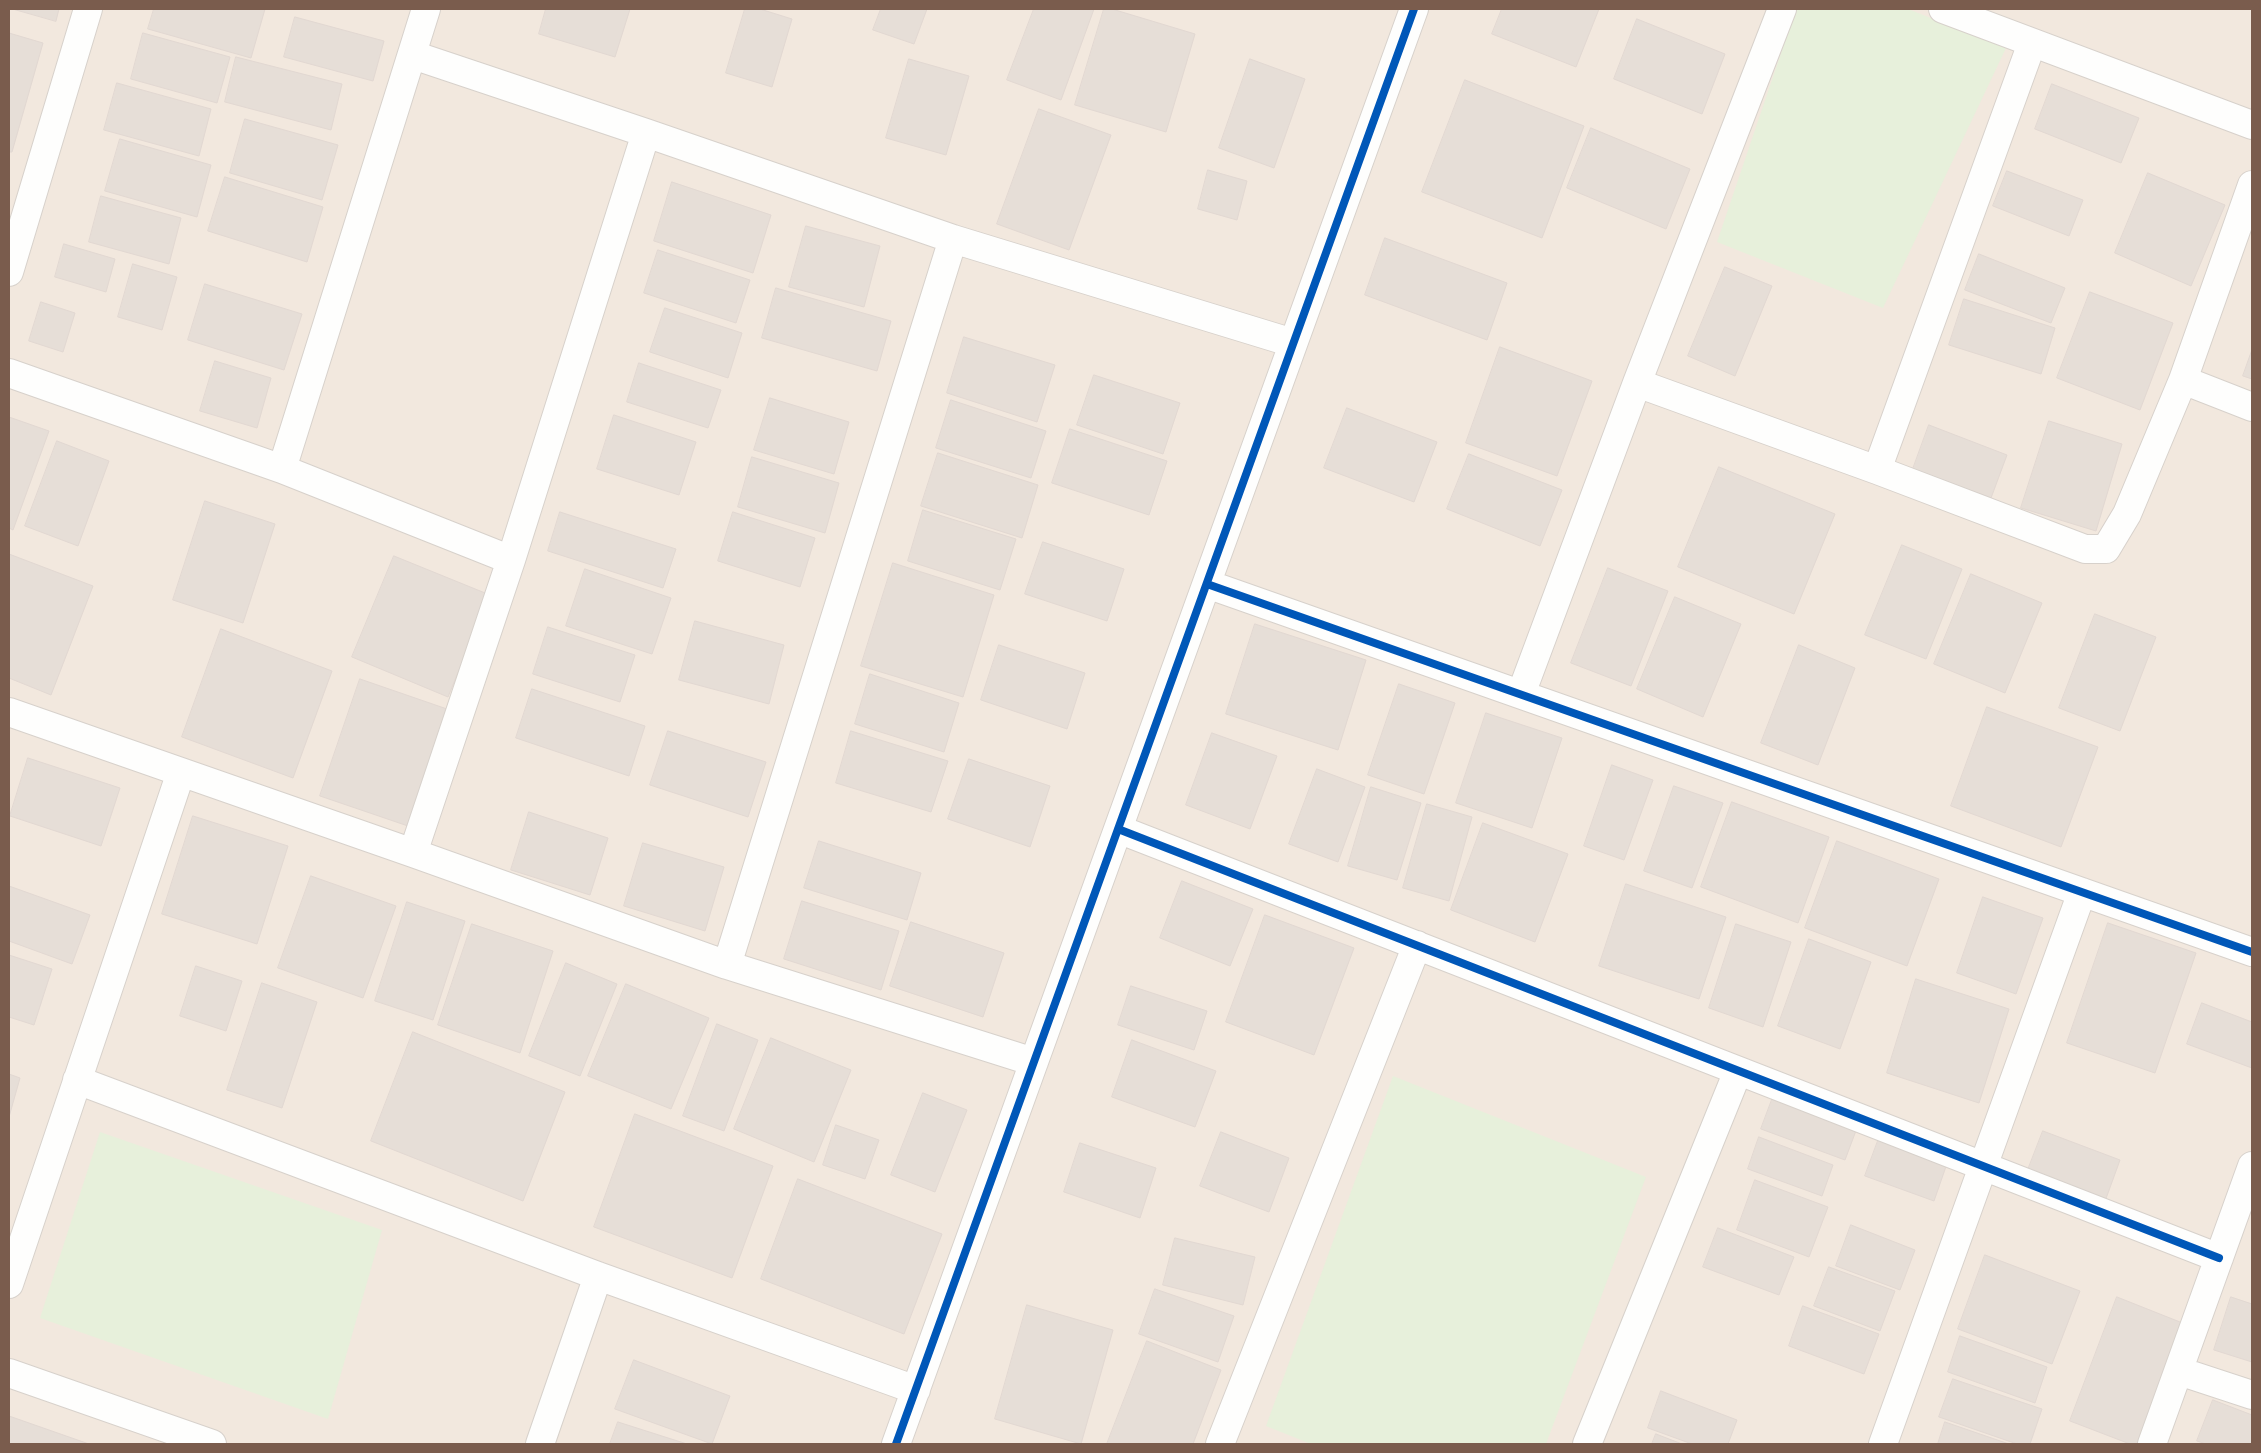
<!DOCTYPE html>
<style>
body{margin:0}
#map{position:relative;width:2261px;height:1453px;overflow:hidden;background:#f9f5f0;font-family:Arial,sans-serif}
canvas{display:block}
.frame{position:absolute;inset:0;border:10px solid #7a5c4d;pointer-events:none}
</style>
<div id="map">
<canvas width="2261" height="1453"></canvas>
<div class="frame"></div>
</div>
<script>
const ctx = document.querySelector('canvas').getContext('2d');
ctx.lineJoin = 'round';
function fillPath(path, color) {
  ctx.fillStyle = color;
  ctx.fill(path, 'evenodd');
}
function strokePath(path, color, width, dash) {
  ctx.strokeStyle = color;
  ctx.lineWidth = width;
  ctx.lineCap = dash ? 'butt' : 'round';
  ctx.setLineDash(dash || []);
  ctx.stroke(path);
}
const residential = new Path2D(`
 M 9,9 L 2252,9 L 2252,1444 L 9,1444 Z`);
const green = new Path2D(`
 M 1796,9 L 1908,9 L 2006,48 L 1883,308 L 1717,242 Z
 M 1393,1076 L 1646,1177 L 1546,1444 L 1311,1444 L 1266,1426 Z
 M 100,1132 L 382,1230 L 328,1419 L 40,1318 Z`);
const building = new Path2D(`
 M 13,9 L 59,9 L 56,21 Z
 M 154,9 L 265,9 L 251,58 L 148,29 Z
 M 546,9 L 630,9 L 615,57 L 539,34 Z
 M 745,9 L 760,9 L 792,19 L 772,87 L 726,73 Z
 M 881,9 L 927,9 L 914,44 L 873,30 Z
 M 1034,9 L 1094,9 L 1061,100 L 1007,80 Z
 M 1104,9 L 1112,9 L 1195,34 L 1166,132 L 1075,105 Z
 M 1502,9 L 1599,9 L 1576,67 L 1492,34 Z
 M 295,17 L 384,41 L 373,81 L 284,57 Z
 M 1637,19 L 1725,54 L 1702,114 L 1614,79 Z
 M 9,33 L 43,43 L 12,152 L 9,152 Z
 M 143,33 L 230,57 L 217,103 L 131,79 Z
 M 236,57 L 342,84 L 331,130 L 225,102 Z
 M 909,59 L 969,76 L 946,155 L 886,138 Z
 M 1250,59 L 1305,79 L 1274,168 L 1219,148 Z
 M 1465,80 L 1584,126 L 1542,238 L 1422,192 Z
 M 117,83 L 211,109 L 199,156 L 104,130 Z
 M 2052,84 L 2139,118 L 2121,163 L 2035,129 Z
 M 1039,109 L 1111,135 L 1069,250 L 997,224 Z
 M 245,119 L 338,145 L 322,200 L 230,173 Z
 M 1591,128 L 1690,169 L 1666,229 L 1567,188 Z
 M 120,139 L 211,165 L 197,217 L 105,191 Z
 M 1208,170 L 1247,181 L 1237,220 L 1198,209 Z
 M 2007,171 L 2083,200 L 2069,236 L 1993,206 Z
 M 2148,173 L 2225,205 L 2191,286 L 2115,253 Z
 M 225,177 L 323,207 L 307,262 L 208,231 Z
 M 672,182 L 771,215 L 753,273 L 654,241 Z
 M 101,196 L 181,218 L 169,264 L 89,242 Z
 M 806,226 L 880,246 L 864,307 L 789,287 Z
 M 1385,238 L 1507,283 L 1487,340 L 1365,295 Z
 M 64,244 L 115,259 L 106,292 L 55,277 Z
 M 658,250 L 750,280 L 736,323 L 644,293 Z
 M 1979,254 L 2065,288 L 2051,323 L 1965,290 Z
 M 133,264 L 177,277 L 162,330 L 118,317 Z
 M 1725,267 L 1772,286 L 1735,376 L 1688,356 Z
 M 205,284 L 302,314 L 284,370 L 188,340 Z
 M 776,288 L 891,321 L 877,371 L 762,338 Z
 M 2090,292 L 2173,323 L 2140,410 L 2057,378 Z
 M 1964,299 L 2055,328 L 2041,374 L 1949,345 Z
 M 41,302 L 75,313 L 63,352 L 29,341 Z
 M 665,308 L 742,333 L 728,378 L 650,352 Z
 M 964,337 L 1055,365 L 1037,422 L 947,393 Z
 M 1500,347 L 1592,381 L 1557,476 L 1466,443 Z
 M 2252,350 L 2252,379 L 2243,376 Z
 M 215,361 L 271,378 L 257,428 L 200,411 Z
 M 639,363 L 721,390 L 708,428 L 627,402 Z
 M 1094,375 L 1180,403 L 1163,454 L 1077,425 Z
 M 770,398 L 849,422 L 834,474 L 754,450 Z
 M 951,400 L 1046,431 L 1031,478 L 936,448 Z
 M 1347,408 L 1437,442 L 1414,502 L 1324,468 Z
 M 614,415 L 696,442 L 679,495 L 597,469 Z
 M 9,417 L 49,431 L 13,530 L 9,528 Z
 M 2049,421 L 2122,444 L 2096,531 L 2021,508 Z
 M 1929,425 L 2007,455 L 1991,498 L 1913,469 Z
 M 1070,429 L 1167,461 L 1149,515 L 1052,483 Z
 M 57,441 L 109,461 L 78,546 L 25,526 Z
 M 938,453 L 1038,485 L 1022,538 L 921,506 Z
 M 1469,454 L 1562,490 L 1540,546 L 1447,509 Z
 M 752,457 L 839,483 L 825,533 L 738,507 Z
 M 1719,467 L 1835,514 L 1794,614 L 1678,567 Z
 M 205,501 L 275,524 L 243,623 L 173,600 Z
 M 923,510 L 1016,539 L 1000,590 L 908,561 Z
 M 560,512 L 676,549 L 663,588 L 548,551 Z
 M 733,512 L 815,538 L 800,587 L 718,561 Z
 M 1043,542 L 1124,569 L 1107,621 L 1025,594 Z
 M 1902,545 L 1962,569 L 1926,659 L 1865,635 Z
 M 9,554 L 93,586 L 51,695 L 9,678 Z
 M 394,556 L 490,595 L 448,697 L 352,657 Z
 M 893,563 L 994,595 L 963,697 L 861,666 Z
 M 1608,568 L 1668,591 L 1631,686 L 1571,663 Z
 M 585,569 L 671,598 L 652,654 L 566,626 Z
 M 1971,574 L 2042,603 L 2005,693 L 1934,664 Z
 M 1675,597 L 1741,624 L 1703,717 L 1637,689 Z
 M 2095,614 L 2156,637 L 2120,731 L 2059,708 Z
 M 695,621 L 784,645 L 769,704 L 679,680 Z
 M 1255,624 L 1366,660 L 1338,750 L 1226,714 Z
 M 548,627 L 635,655 L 620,702 L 533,674 Z
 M 221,629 L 332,671 L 293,778 L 182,737 Z
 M 999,645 L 1085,673 L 1067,729 L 981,700 Z
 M 1799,645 L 1855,668 L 1818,765 L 1761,743 Z
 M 870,674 L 959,703 L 944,752 L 855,724 Z
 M 360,679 L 447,709 L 408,826 L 320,796 Z
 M 1399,684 L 1455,703 L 1424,794 L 1368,775 Z
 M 532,689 L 645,726 L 629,776 L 516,738 Z
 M 1987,707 L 2098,747 L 2061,847 L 1951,806 Z
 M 1486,713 L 1562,738 L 1532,828 L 1456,803 Z
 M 668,731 L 766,762 L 748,817 L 650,785 Z
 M 851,731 L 948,761 L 931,812 L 836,783 Z
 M 1212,733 L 1277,756 L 1250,829 L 1186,805 Z
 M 28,758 L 120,788 L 101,846 L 10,816 Z
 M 969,759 L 1050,786 L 1030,847 L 948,819 Z
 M 1612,765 L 1653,780 L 1624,860 L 1584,846 Z
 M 1317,769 L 1365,787 L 1338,862 L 1289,844 Z
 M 1674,786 L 1723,803 L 1692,888 L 1644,871 Z
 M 1371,787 L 1421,803 L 1397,880 L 1348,866 Z
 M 1732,802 L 1829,837 L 1798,923 L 1701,887 Z
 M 1427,804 L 1472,817 L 1449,901 L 1403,888 Z
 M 529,812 L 608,838 L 590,895 L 511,870 Z
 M 193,816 L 288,846 L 257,944 L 162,914 Z
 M 1483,823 L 1568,854 L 1535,942 L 1451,910 Z
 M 819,841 L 921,873 L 907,920 L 804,888 Z
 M 1837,841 L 1939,879 L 1907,966 L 1805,928 Z
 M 643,843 L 724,867 L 705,931 L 624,906 Z
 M 311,876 L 396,906 L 363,998 L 278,968 Z
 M 1182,881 L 1253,909 L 1230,966 L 1160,938 Z
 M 1626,884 L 1726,917 L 1699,999 L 1599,966 Z
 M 9,886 L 90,915 L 72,964 L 9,941 Z
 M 1983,897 L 2043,918 L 2016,994 L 1957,973 Z
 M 802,901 L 899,931 L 881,990 L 784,959 Z
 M 407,902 L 465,921 L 433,1020 L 375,1001 Z
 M 1265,915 L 1354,948 L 1314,1055 L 1226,1022 Z
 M 911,922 L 1004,953 L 983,1017 L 890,986 Z
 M 2108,923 L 2196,953 L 2155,1073 L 2067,1043 Z
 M 472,924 L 553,951 L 520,1053 L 438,1025 Z
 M 1736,924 L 1791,942 L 1763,1027 L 1709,1008 Z
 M 1809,939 L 1871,962 L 1840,1049 L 1778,1026 Z
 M 9,955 L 52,969 L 34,1025 L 9,1017 Z
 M 566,963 L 617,984 L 580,1076 L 529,1056 Z
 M 196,966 L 242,981 L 226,1031 L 180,1016 Z
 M 1916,979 L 2009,1009 L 1979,1103 L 1887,1073 Z
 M 262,983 L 317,1002 L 282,1108 L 227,1090 Z
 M 626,984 L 709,1018 L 671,1109 L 588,1076 Z
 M 1131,986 L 1207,1011 L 1194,1050 L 1118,1025 Z
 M 2202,1003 L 2252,1022 L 2252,1068 L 2187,1044 Z
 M 717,1024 L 758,1040 L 724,1131 L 683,1116 Z
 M 413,1032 L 565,1092 L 523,1201 L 371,1141 Z
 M 771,1038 L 851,1070 L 814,1162 L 734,1129 Z
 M 1132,1040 L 1216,1071 L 1195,1127 L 1112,1097 Z
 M 9,1074 L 20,1078 L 9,1117 Z
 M 1776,1089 L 1860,1120 L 1845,1160 L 1761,1129 Z
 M 923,1093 L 967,1110 L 935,1192 L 891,1175 Z
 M 635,1114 L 773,1166 L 732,1278 L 594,1227 Z
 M 836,1125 L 879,1140 L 865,1179 L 823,1165 Z
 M 1882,1130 L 1950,1155 L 1934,1201 L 1865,1176 Z
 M 2043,1131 L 2120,1160 L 2104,1204 L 2026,1175 Z
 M 1221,1132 L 1289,1158 L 1269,1212 L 1200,1186 Z
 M 1759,1137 L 1833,1165 L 1822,1196 L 1748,1169 Z
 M 1080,1143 L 1156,1168 L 1140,1218 L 1064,1192 Z
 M 798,1179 L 942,1234 L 904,1334 L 761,1279 Z
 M 1755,1180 L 1828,1207 L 1809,1257 L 1737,1230 Z
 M 1851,1225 L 1915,1250 L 1900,1290 L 1836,1266 Z
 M 1718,1228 L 1794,1257 L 1779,1295 L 1703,1267 Z
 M 1175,1238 L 1255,1257 L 1243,1305 L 1163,1285 Z
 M 1985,1255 L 2080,1291 L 2052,1364 L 1958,1329 Z
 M 1829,1267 L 1895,1291 L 1880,1331 L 1814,1306 Z
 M 1155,1289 L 1234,1316 L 1218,1362 L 1139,1334 Z
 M 2117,1297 L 2185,1324 L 2140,1444 L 2130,1444 L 2070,1421 Z
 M 2231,1297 L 2252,1304 L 2252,1362 L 2214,1350 Z
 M 1027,1305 L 1113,1330 L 1081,1444 L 995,1419 Z
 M 1803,1306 L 1879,1334 L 1864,1374 L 1789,1346 Z
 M 1960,1336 L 2047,1367 L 2035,1403 L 1948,1372 Z
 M 1147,1341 L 1221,1370 L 1193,1444 L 1107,1444 Z
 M 634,1360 L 730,1396 L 712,1444 L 615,1409 Z
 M 1953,1379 L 2042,1409 L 2030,1444 L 2017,1444 L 1939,1417 Z
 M 1661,1391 L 1737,1420 L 1728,1444 L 1692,1444 L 1648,1428 Z
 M 2213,1400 L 2252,1415 L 2252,1444 L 2206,1444 L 2197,1441 Z
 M 9,1416 L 89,1444 L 9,1444 Z
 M 618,1422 L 687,1444 L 610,1444 Z
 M 1945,1422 L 2009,1444 L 1938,1444 Z
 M 1656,1434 L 1682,1444 L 1652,1444 Z`);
const minor = new Path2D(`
 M 1943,9 L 2252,125
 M 413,55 L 646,133 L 953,239 L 1293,343
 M 9,272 L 88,9
 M 9,373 L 282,469 L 511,560
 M 2183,380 L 2252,407
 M 1637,383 L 1877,470 L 2085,549 L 2106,549 L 2127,514 L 2183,380 L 2252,185
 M 282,469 L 426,9
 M 1877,470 L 2032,43
 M 1207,584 L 2252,952
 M 1521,694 L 1637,383 L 1782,9
 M 9,712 L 413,853 L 727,965 L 1034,1062
 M 1118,829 L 2219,1258
 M 413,853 L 511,560 L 646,133
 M 727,965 L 953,239
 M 77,1080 L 598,1276 L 916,1390
 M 9,1284 L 181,772
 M 2179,1371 L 2252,1395
 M 9,1373 L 212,1444
 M 540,1444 L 598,1276
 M 896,1444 L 1414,9
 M 1220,1444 L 1417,945
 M 1587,1444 L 1738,1071
 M 1883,1444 L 2082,892
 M 2152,1444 L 2252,1166`);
const cycleway = new Path2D(`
 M 1207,584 L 2252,952
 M 1118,829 L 2219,1258
 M 896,1444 L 1414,9`);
fillPath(residential, '#f2e8de');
fillPath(green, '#e7f0db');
fillPath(building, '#e6ded7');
strokePath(building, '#e2d8d2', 1);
strokePath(minor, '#d7d1cb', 30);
strokePath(minor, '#fefefd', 28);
strokePath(cycleway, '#0057b8', 8);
</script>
